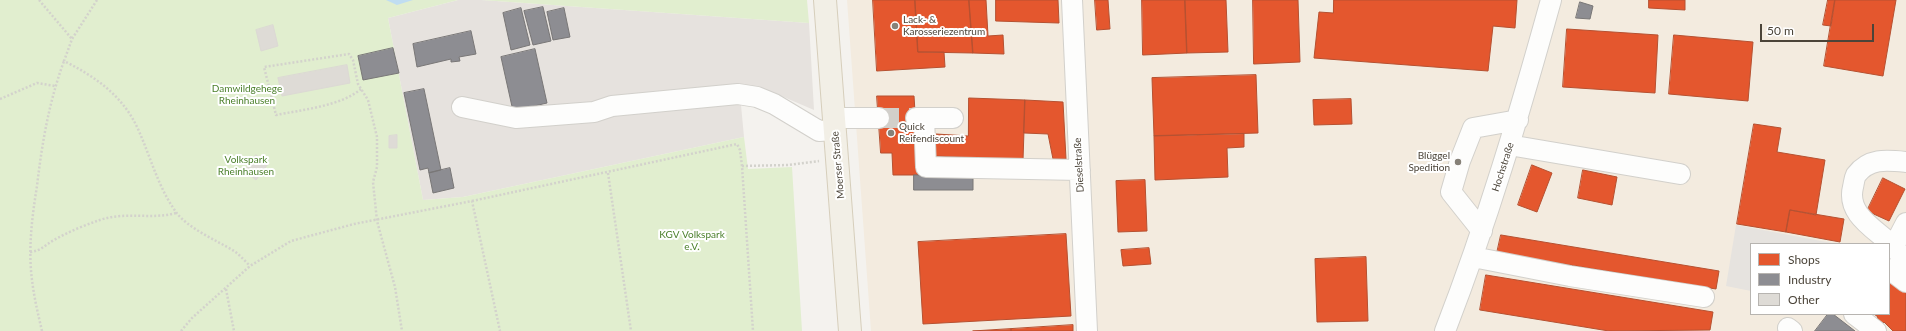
<!DOCTYPE html>
<meta charset="utf-8">
<style>
body{margin:0}
#map{position:relative;width:1906px;height:331px;overflow:hidden;background:#f4f2ee;font-family:Lato,sans-serif}
canvas{display:block}
.legend{position:absolute;left:1750px;top:243px;width:140px;height:72px;box-sizing:border-box;background:#fff;border:1px solid #b7b4b0;margin:0;padding:5px 7px;list-style:none;font-size:12px;color:#4b4439}
.legend li{display:flex;align-items:center;gap:8px;height:20px}
.legend b{width:20px;border:1px solid #b7b4b0}
.scale{position:absolute;left:1760px;top:24px;width:114px;height:18px;box-sizing:border-box;border:2px solid #4b4439;border-top:0;padding-left:5px;font-size:12px;line-height:14px;white-space:nowrap;color:#4b4439;-webkit-text-stroke:3px #fff;paint-order:stroke}
</style>
<div id="map">
<canvas width="1906" height="331"></canvas>
<ul class="legend">
<li><b style="height:11px;background:#e4572e"></b>Shops</li>
<li><b style="height:11px;background:#8d8d92"></b>Industry</li>
<li><b style="height:11px;background:#dedbd6"></b>Other</li>
</ul>
<div class="scale">50 m</div>
</div>
<script>
const ctx = document.querySelector('canvas').getContext('2d');
ctx.lineJoin = 'round';
function fillPath(path, color) {
  ctx.fillStyle = color;
  ctx.fill(path, 'evenodd');
}
function strokePath(path, color, width, dash) {
  ctx.strokeStyle = color;
  ctx.lineWidth = width;
  ctx.lineCap = dash ? 'butt' : 'round';
  ctx.setLineDash(dash || []);
  ctx.stroke(path);
}
function write(font, color, halo, rows, align = 'center') {
  ctx.font = font + ' Lato,sans-serif';
  ctx.lineWidth = 4;
  ctx.setLineDash([]);
  ctx.textBaseline = 'middle';
  ctx.strokeStyle = halo;
  ctx.fillStyle = color;
  for (const [text, x, y, turn = 0] of rows) {
    ctx.save();
    ctx.translate(x, y);
    ctx.rotate((+turn || 0) * Math.PI / 180);
    ctx.textAlign = isNaN(turn) ? turn : align;
    if (halo) ctx.strokeText(text, 0, 0);
    ctx.fillText(text, 0, 0);
    ctx.restore();
  }
}
const commercial = new Path2D(`
 M 847,0 L 1906,0 L 1906,331 L 871,331 ZM 1751,244 L 1889,244 L 1889,314 L 1751,314 Z`);
const industrial = new Path2D(`
 M 458,0 L 482,0 L 809,23 L 814,110 L 779,95 L 768,113 L 754,107 L 741,105 L 744,137 L 463,197 L 423,200 L 388,18 Z`);
const green = new Path2D(`
 M 0,0 L 458,0 L 388,18 L 423,200 L 463,197 L 744,137 L 748,169 L 792,167 L 802,331 L 0,331 Z
 M 482,0 L 807,0 L 809,23 Z`);
const parking = new Path2D(`
 M 1736,225 L 1832,243 L 1832,244 L 1751,244 L 1751,291 L 1726,286 Z`);
const water = new Path2D(`
 M 386,0 L 413,0 L 397,5 Z`);
const shops = new Path2D(`
 M 873,0 L 915,0 L 918,52 L 944,52 L 945,67 L 877,71 Z
 M 915,0 L 969,0 L 973,53 L 918,52 Z
 M 969,0 L 986,0 L 988,36 L 1003,35 L 1004,54 L 973,53 Z
 M 996,0 L 1058,0 L 1059,23 L 996,21 Z
 M 1095,0 L 1108,0 L 1110,29 L 1097,30 Z
 M 1142,0 L 1185,0 L 1187,53 L 1143,55 Z
 M 1185,0 L 1226,0 L 1228,52 L 1187,53 Z
 M 1253,0 L 1298,0 L 1300,62 L 1254,64 Z
 M 1334,0 L 1517,0 L 1515,28 L 1493,26 L 1488,71 L 1314,58 L 1319,12 L 1333,13 Z
 M 1649,0 L 1685,0 L 1685,10 L 1649,8 Z
 M 1828,0 L 1835,0 L 1831,26 L 1823,25 Z
 M 1835,0 L 1896,0 L 1883,76 L 1824,66 Z
 M 1567,29 L 1658,35 L 1655,93 L 1563,87 Z
 M 1674,35 L 1753,42 L 1748,101 L 1669,94 Z
 M 1256,75 L 1258,133 L 1154,136 L 1152,78 Z
 M 877,96 L 914,96 L 919,175 L 893,175 L 892,153 L 881,153 Z
 M 969,98 L 1025,100 L 1023,160 L 935,156 L 936,134 L 968,136 Z
 M 1351,99 L 1352,124 L 1314,125 L 1313,100 Z
 M 1025,100 L 1063,102 L 1066,159 L 1053,159 L 1048,134 L 1024,133 Z
 M 1754,124 L 1781,128 L 1777,152 L 1825,160 L 1816,215 L 1790,210 L 1786,232 L 1737,224 Z
 M 1244,134 L 1244,147 L 1227,148 L 1228,177 L 1155,180 L 1154,136 Z
 M 1532,165 L 1552,173 L 1537,212 L 1518,205 Z
 M 1583,170 L 1617,177 L 1612,205 L 1578,198 Z
 M 1883,178 L 1905,189 L 1889,221 L 1867,211 Z
 M 1145,180 L 1147,231 L 1118,232 L 1116,181 Z
 M 1790,210 L 1844,219 L 1840,242 L 1786,232 Z
 M 1066,234 L 1071,316 L 923,324 L 918,242 Z
 M 1501,235 L 1719,271 L 1716,289 L 1497,253 Z
 M 1149,248 L 1151,264 L 1123,266 L 1121,250 Z
 M 1366,257 L 1368,321 L 1317,322 L 1315,259 Z
 M 1486,275 L 1713,312 L 1710,330 L 1609,331 L 1480,310 Z
 M 1889,277 L 1906,290 L 1906,331 L 1893,331 L 1884,322 L 1883,323 L 1877,319 L 1878,317 L 1874,314 L 1889,314 Z
 M 1073,325 L 1073,331 L 1011,331 L 1011,329 Z
 M 1011,329 L 1011,331 L 973,331 Z`);
const industry = new Path2D(`
 M 1580,2 L 1593,6 L 1590,19 L 1576,18 Z
 M 543,7 L 551,41 L 533,45 L 524,11 Z
 M 521,8 L 530,45 L 511,50 L 503,13 Z
 M 564,8 L 570,37 L 553,40 L 547,12 Z
 M 471,31 L 476,54 L 459,57 L 460,61 L 451,62 L 451,59 L 417,67 L 413,44 Z
 M 393,48 L 399,73 L 363,80 L 358,56 Z
 M 535,49 L 547,103 L 513,111 L 501,57 Z
 M 424,89 L 441,170 L 429,173 L 428,168 L 420,170 L 404,93 Z
 M 450,168 L 454,188 L 433,193 L 429,173 Z
 M 914,175 L 973,176 L 973,190 L 914,190 Z
 M 1828,314 L 1833,314 L 1855,331 L 1815,331 Z`);
const building = new Path2D(`
 M 273,25 L 278,46 L 261,51 L 256,30 Z
 M 347,65 L 350,83 L 282,96 L 278,78 Z
 M 397,135 L 397,148 L 389,148 L 389,136 Z
 M 256,155 L 268,164 L 256,180 L 245,171 Z`);
const minorTunnel = new Path2D(`
 M 879,118 L 916,118`);
const path = new Path2D(`
 M 39,0 L 72,39
 M 97,0 L 72,39 L 64,61 C 96,77 123,96 138,129 C 151,158 158,187 176,212 C 187,228 218,241 234,251 C 240,255 245,261 250,266
 M 361,89 C 341,106 301,110 276,115 L 264,67 L 349,54 L 353,60 L 358,84 L 368,100 L 377,137 L 377,167 L 373,182 L 377,221 L 395,287 L 402,331
 M 0,99 L 37,83 L 55,86
 M 742,166 L 788,165 L 819,161
 M 608,173 L 631,331
 M 472,201 L 737,144 L 740,150 L 742,166 L 753,331
 M 30,252 C 41,251 45,245 54,240 C 68,232 85,225 100,220 C 126,211 151,220 176,213
 M 226,289 L 234,331
 M 42,331 C 38,314 34,297 32,280 C 28,249 32,217 37,186 C 42,143 49,102 64,61
 M 181,331 L 192,318 L 250,266 L 291,241 L 354,224 L 472,201 L 500,331`);
const minor = new Path2D(`
 M 1072,0 L 1087,331
 M 462,107 L 516,118 L 594,112 L 612,106 L 738,94 L 757,97 L 774,104 L 819,131 L 835,130
 M 834,118 L 879,118
 M 916,118 L 953,118
 M 924,118 L 926,167 L 1080,170
 M 1509,145 L 1680,174
 M 1906,162 C 1886,160 1869,158 1856,175 C 1854,179 1854,183 1853,187 C 1846,215 1876,229 1893,246 C 1898,251 1902,258 1906,263
 M 1482,231 L 1451,192 L 1460,161 L 1473,128 L 1518,120
 M 1894,246 L 1906,223
 M 1473,257 L 1570,276 L 1704,297
 M 1889,269 L 1906,282
 M 1854,314 L 1876,331
 M 1788,328 L 1792,331
 M 1445,331 C 1487,223 1520,112 1551,0`);
const major = new Path2D(`
 M 825,0 L 850,331`);
const markers = [
 [895,26,4,"#868178"],
 [891,133,4,"#868178"],
 [1458,162,4,"#868178"]
];
const poiNames = [
 ["Lack- &",903,20],
 ["Karosseriezentrum",903,32],
 ["Quick",899,127],
 ["Reifendiscount",899,139],
 ["Blüggel",1450,156,"right"],
 ["Spedition",1450,168,"right"]
];
const parkNames = [
 ["Damwildgehege",247,89],
 ["Rheinhausen",247,101],
 ["Volkspark",246,160],
 ["Rheinhausen",246,172],
 ["KGV Volkspark",692,235],
 ["e.V.",692,247]
];
const streetNames = [
 ["Moerser Straße",838,165,-95],
 ["Dieselstraße",1079,165,-93],
 ["Hochstraße",1503,167,-72]
];
fillPath(commercial, '#f3ebdf');
fillPath(industrial, '#e6e2de');
fillPath(green, '#e1eecf');
fillPath(parking, '#e6e3df');
fillPath(water, '#c0ddf1');
fillPath(shops, '#e4572e');
strokePath(shops, '#b65131', 1);
fillPath(industry, '#8d8d92');
strokePath(industry, '#797777', 1);
fillPath(building, '#dedbd6');
strokePath(building, '#dcd9d4', 1);
strokePath(minorTunnel, '#d2cfca', 20, [20, 10]);
strokePath(minor, '#d2d0cb', 22);
strokePath(major, '#d6cebb', 24);
strokePath(path, '#d3d2cc', 2.5, [2, 2]);
strokePath(minor, '#fdfdfc', 20);
strokePath(major, '#f2efe6', 22);
for (const [x, y, r, color] of markers) {
  const dot = new Path2D();
  dot.arc(x, y, r, 0, 2 * Math.PI);
  ctx.fillStyle = color;
  ctx.fill(dot);
  strokePath(dot, '#fff', 1.5);
}
write('10px', '#4b4439', '#fff', poiNames, 'left');
write('10px', '#4a7f2a', '#fff', parkNames);
write('10px', '#4b4439', '#fff', streetNames);
</script>
